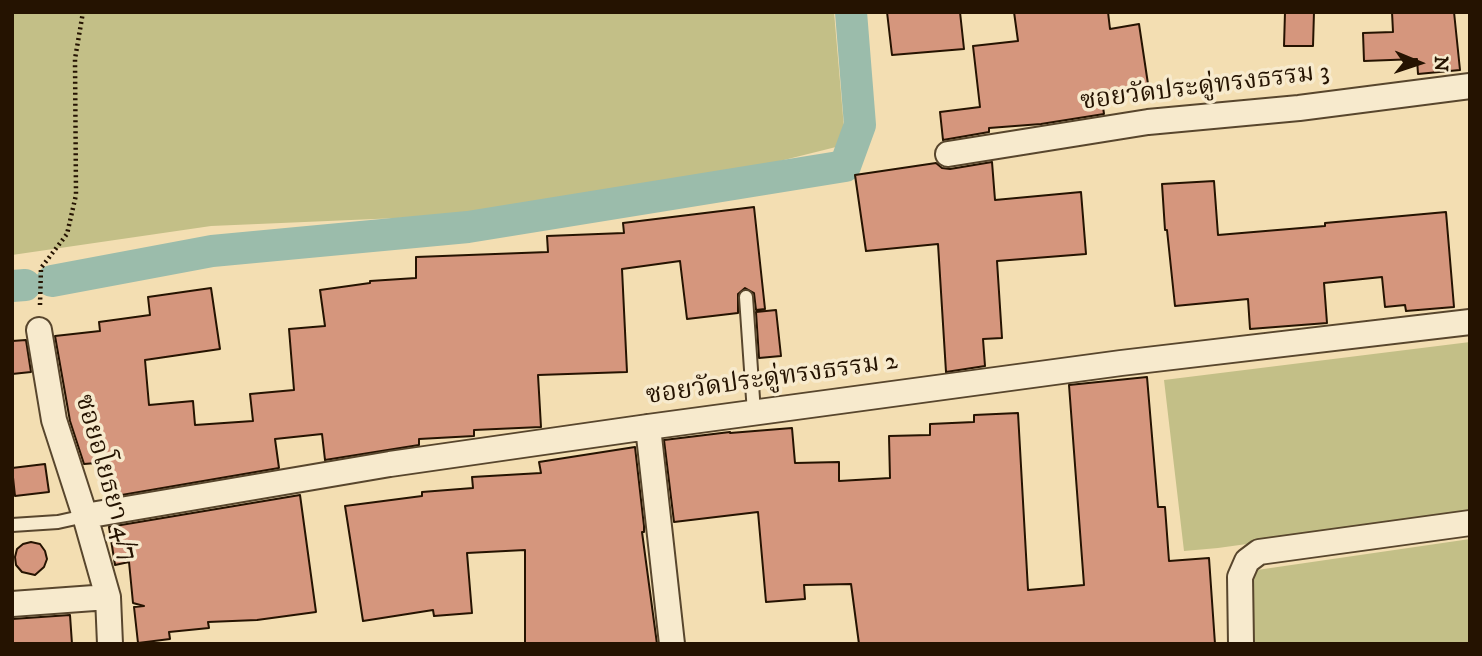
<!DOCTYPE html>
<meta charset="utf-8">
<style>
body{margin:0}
#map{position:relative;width:1482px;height:656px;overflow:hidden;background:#f3deb2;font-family:"IM FELL DW Pica",serif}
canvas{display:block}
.frame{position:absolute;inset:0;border:14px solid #251301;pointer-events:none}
.north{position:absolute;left:1384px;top:28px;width:70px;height:70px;-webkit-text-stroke:5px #f7eacd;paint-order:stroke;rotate:92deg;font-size:19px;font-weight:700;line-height:28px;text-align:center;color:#251301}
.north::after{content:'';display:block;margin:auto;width:24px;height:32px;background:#251301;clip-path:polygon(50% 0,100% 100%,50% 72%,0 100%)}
</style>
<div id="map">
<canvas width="1482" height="656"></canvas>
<div class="frame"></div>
<div class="north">N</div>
</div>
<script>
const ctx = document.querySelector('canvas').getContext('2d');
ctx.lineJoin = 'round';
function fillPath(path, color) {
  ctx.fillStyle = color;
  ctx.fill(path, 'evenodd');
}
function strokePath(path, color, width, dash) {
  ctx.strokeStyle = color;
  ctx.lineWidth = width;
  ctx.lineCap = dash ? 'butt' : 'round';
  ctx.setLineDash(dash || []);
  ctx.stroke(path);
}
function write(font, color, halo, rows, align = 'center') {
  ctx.font = font + ' "IM FELL DW Pica","Noto Serif Thai",serif';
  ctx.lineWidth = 7;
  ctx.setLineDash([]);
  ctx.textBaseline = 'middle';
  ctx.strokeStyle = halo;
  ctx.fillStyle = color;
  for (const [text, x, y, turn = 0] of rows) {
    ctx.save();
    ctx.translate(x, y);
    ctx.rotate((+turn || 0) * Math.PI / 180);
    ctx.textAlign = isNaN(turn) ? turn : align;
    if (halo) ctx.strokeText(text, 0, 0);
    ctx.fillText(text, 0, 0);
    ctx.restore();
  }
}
const green = new Path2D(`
 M 12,12 L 834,12 L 844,128 L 836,147 L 708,179 L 468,215 L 211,226 L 12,255 Z
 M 1470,342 L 1470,513 L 1218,548 L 1184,551 L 1164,380 Z
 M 1470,539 L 1470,644 L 1252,644 L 1247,583 L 1257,570 Z`);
const canal = new Path2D(`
 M 52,281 L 212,251 L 468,227 L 845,166 L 860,125 L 851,12
 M 12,286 L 25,285`);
const building = new Path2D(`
 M 887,12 L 960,12 L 964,49 L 892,55 Z
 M 1014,12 L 1108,12 L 1110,29 L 1139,24 L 1148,84 L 1101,92 L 1104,114 L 1041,124 L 989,128 L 989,132 L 943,140 L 940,112 L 980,107 L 973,46 L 1018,41 Z
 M 1285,12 L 1314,12 L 1313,46 L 1284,46 Z
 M 1392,12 L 1454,12 L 1460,70 L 1418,74 L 1417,59 L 1364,61 L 1363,33 L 1393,32 Z
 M 992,162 L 995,200 L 1081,192 L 1086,254 L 997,261 L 1002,338 L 983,339 L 985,366 L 946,372 L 938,244 L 866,251 L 855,175 L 936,163 L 942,168 L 950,169 Z
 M 1214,181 L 1218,235 L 1325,226 L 1325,223 L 1446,212 L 1454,307 L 1406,311 L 1405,305 L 1385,307 L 1382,277 L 1324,283 L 1327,323 L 1250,329 L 1248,299 L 1175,306 L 1167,230 L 1165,230 L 1162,184 Z
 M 754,207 L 765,309 L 756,310 L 754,293 L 745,288 L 738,294 L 738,313 L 687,319 L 680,261 L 622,269 L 627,372 L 538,375 L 541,427 L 474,430 L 474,436 L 419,439 L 419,445 L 325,460 L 322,434 L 275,439 L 279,468 L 110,497 L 109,462 L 84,464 L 70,421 L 55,336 L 100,331 L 99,322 L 150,315 L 148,297 L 211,288 L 220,349 L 145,360 L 149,405 L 193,401 L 195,425 L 253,421 L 250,394 L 294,390 L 289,329 L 325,326 L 320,290 L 370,283 L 370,281 L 416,278 L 416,257 L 548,252 L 547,236 L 624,233 L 623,223 Z
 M 776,310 L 781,356 L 759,358 L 756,312 Z
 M 26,340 L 31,372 L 12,374 L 12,341 Z
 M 1147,377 L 1158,507 L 1165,507 L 1169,561 L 1209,558 L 1215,644 L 859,644 L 851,584 L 804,585 L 805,599 L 766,602 L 758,512 L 674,522 L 664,440 L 730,432 L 730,433 L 792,428 L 795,463 L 839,462 L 839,481 L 890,478 L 889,436 L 930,435 L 930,424 L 974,422 L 974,415 L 1018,413 L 1028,590 L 1084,585 L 1069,385 Z
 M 635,447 L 644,526 L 644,532 L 642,532 L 657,644 L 525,644 L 525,550 L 467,553 L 472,613 L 434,616 L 433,610 L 363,621 L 345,506 L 422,496 L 422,492 L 473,488 L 472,477 L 541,473 L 539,462 Z
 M 45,464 L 49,492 L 15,496 L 12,468 Z
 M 300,495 L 316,612 L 257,620 L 208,622 L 209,628 L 169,632 L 170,639 L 138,643 L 134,607 L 144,606 L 133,603 L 129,562 L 115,565 L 109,527 Z
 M 31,542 L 40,544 L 45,551 L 47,559 L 44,567 L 35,575 L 22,572 L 16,565 L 15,557 L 17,549 L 23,544 Z
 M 70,615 L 72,644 L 12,644 L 12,619 Z`);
const path = new Path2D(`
 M 40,305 L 41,268 L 67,234 L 76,195 L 75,59 L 83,12`);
const service = new Path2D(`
 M 746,297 L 754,413
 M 12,525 L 58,522 L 85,516`);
const minor = new Path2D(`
 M 948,154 L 1148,122 L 1299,108 L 1470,86
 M 39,330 L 54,420 L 85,516 L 108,597 L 110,644
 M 648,427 L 672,644
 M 85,516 L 390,464 L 648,427 L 1121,363 L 1470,322
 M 12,604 L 108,597
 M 1241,644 L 1240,577 L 1247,561 L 1259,552 L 1470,523`);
const streetNames = [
 ["ซอยวัดประดู่ทรงธรรม 3",1205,88,-7],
 ["ซอยวัดประดู่ทรงธรรม 2",772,380,-8],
 ["ซอยอโยธยา 4/7",105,478,74]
];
fillPath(green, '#c3bf87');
strokePath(canal, '#9bbcab', 32);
fillPath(building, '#d5967d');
strokePath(building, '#251301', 2);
strokePath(service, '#58462d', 16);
strokePath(minor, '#58462d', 28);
strokePath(path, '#251301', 4.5, [2, 3.5]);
strokePath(service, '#f7eacd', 12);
strokePath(minor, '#f7eacd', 24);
write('26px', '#251301', '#f7eacd', streetNames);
</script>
